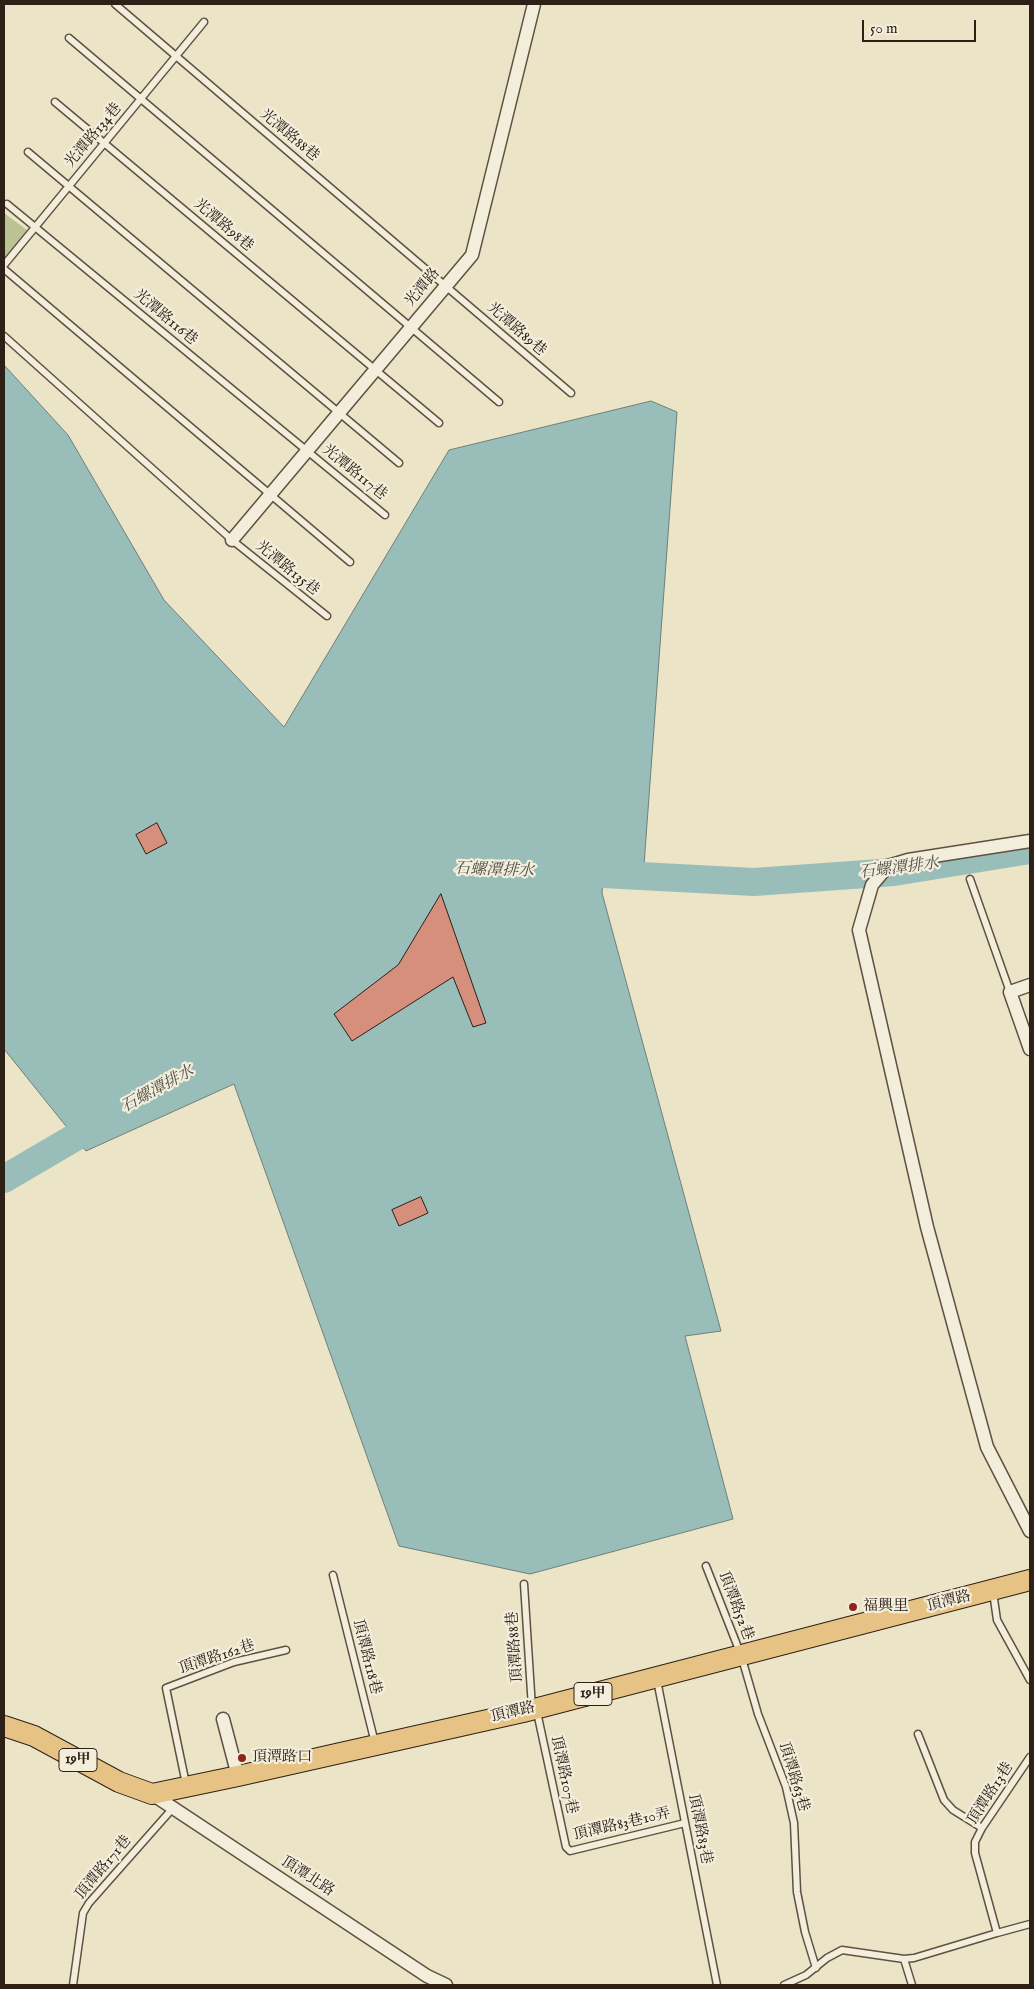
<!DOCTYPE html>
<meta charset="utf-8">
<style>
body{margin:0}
#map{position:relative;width:1034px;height:1989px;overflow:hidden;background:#ece4c7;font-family:"IM FELL English",serif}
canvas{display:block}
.frame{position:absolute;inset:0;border:5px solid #2d2016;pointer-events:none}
.scale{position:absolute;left:862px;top:20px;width:114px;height:22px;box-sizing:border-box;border:2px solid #2d2016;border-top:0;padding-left:6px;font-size:15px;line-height:18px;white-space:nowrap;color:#2d2016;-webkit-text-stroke:4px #f3eddb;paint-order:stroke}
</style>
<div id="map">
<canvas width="1034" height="1989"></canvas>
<div class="frame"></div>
<div class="scale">50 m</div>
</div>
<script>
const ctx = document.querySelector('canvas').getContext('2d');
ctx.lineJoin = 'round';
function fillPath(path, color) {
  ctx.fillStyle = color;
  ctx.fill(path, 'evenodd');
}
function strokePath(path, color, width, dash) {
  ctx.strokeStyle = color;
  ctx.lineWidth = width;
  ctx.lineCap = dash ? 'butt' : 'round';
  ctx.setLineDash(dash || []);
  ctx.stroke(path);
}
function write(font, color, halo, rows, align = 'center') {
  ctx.font = font + ' "IM FELL English","Noto Serif TC",serif';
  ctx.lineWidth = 4.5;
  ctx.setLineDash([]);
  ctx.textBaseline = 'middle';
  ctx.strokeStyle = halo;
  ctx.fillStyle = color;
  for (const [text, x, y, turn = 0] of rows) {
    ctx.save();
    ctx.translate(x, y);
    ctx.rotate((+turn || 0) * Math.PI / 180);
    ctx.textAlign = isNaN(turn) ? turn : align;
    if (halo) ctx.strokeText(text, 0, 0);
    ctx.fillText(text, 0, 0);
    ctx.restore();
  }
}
const green = new Path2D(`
 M 4,213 L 31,233 L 4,267 Z`);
const water = new Path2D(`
 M 4,365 L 68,435 L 164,600 L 284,727 L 449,450 L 651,401 L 677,412 L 644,865 L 604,864 L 602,893 L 721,1331 L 685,1336 L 733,1519 L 530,1574 L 399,1546 L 234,1084 L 86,1151 L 4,1049 Z`);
const river = new Path2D(`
 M 565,872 L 754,882 L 894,872 L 1030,850
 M 4,1179 L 108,1118`);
const building = new Path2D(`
 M 157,823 L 167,843 L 146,854 L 136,835 Z
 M 441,894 L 486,1023 L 473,1027 L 453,977 L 352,1041 L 334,1014 L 398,965 Z
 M 421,1197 L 428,1213 L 399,1226 L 392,1210 Z`);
const lane = new Path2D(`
 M 115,4 L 571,393
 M 69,38 L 499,402
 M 55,102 L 439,423
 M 28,152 L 399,463
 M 7,204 L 385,515
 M 4,265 L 204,22
 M 4,269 L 350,562
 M 4,336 L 232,540 L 327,616
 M 970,879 L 1010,992
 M 706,1566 L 741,1655 L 758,1714 L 786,1787 L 794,1823 L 797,1892 L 805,1932 L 816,1968
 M 333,1575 L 375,1743
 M 524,1584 L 532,1708
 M 993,1592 L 997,1620 L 1030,1680
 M 657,1680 L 717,1985
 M 537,1712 L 566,1847 L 570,1851 L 685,1823
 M 918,1734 L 944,1800 L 953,1810 L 982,1828
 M 186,1784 L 166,1688 L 234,1662 L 286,1650
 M 997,1933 L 975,1853 L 975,1842 L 982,1828 L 1030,1757
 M 904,1959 L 912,1985
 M 73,1985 L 83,1913 L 89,1903 L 173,1808
 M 784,1985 L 806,1975 L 827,1958 L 842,1950 L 904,1959 L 914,1958 L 997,1933 L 1030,1924`);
const street = new Path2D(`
 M 232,540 L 472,255 L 534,4
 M 1030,841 L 908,860 L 888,866 L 872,885 L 859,930 L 927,1227 L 987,1447 L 1030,1531
 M 1030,985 L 1010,992 L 1030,1049
 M 223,1719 L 238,1776
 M 152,1794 L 427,1976 L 446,1985`);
const primary = new Path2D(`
 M 4,1726 L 34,1736 L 119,1782 L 152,1794 L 238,1776 L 523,1712 L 1030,1580`);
const markers = [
 [853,1607,5,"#8f2418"],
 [242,1758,5,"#8f2418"]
];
const shields = [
 [593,1694,38],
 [78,1760,38]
];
const shieldNames = [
 ["19甲",593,1694],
 ["19甲",78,1760]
];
const streetNames = [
 ["光潭路134巷",94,136,-50],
 ["光潭路88巷",289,136,40],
 ["光潭路98巷",223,226,40],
 ["光潭路",423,288,-50],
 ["光潭路116巷",165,318,40],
 ["光潭路89巷",516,330,41],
 ["光潭路117巷",354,473,39],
 ["光潭路135巷",287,569,39],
 ["頂潭路",949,1602,-14],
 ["頂潭路52巷",735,1606,69],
 ["頂潭路88巷",516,1647,-94],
 ["頂潭路118巷",366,1657,76],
 ["頂潭路162巷",217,1658,-18],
 ["頂潭路",513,1713,-13],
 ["頂潭路107巷",563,1775,78],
 ["頂潭路63巷",793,1777,73],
 ["頂潭路13巷",991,1794,-57],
 ["頂潭路83巷10弄",622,1825,-13],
 ["頂潭路83巷",699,1829,79],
 ["頂潭路171巷",104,1868,-50],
 ["頂潭北路",307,1877,33]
];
const poiNames = [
 ["福興里",863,1607],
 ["頂潭路口",252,1758]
];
const waterNames = [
 ["石螺潭排水",899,869,-7],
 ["石螺潭排水",494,871,2],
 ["石螺潭排水",158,1090,-29]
];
fillPath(green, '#bbc393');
fillPath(water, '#99beb9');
strokePath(water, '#6e7f78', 1);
strokePath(river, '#99beb9', 28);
fillPath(building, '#d68e7d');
strokePath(building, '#2d2016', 1);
strokePath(lane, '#5d5142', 9);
strokePath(street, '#5d5142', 15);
strokePath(primary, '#2d2016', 22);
strokePath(lane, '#f3eddb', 6);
strokePath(street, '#f3eddb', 12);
strokePath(primary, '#e6c284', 20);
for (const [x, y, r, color] of markers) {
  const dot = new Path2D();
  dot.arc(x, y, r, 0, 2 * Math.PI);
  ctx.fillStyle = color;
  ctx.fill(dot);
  strokePath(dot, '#f3eddb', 2);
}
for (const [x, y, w] of shields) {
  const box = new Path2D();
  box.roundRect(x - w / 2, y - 11.5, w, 23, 4);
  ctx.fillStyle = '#f3eddb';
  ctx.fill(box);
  strokePath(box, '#2d2016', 1);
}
write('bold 14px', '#2d2016', null, shieldNames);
write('15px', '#2d2016', '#f3eddb', streetNames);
write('15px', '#2d2016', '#f3eddb', poiNames, 'left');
write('italic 16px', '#4d4f47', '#f3eddb', waterNames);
</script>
